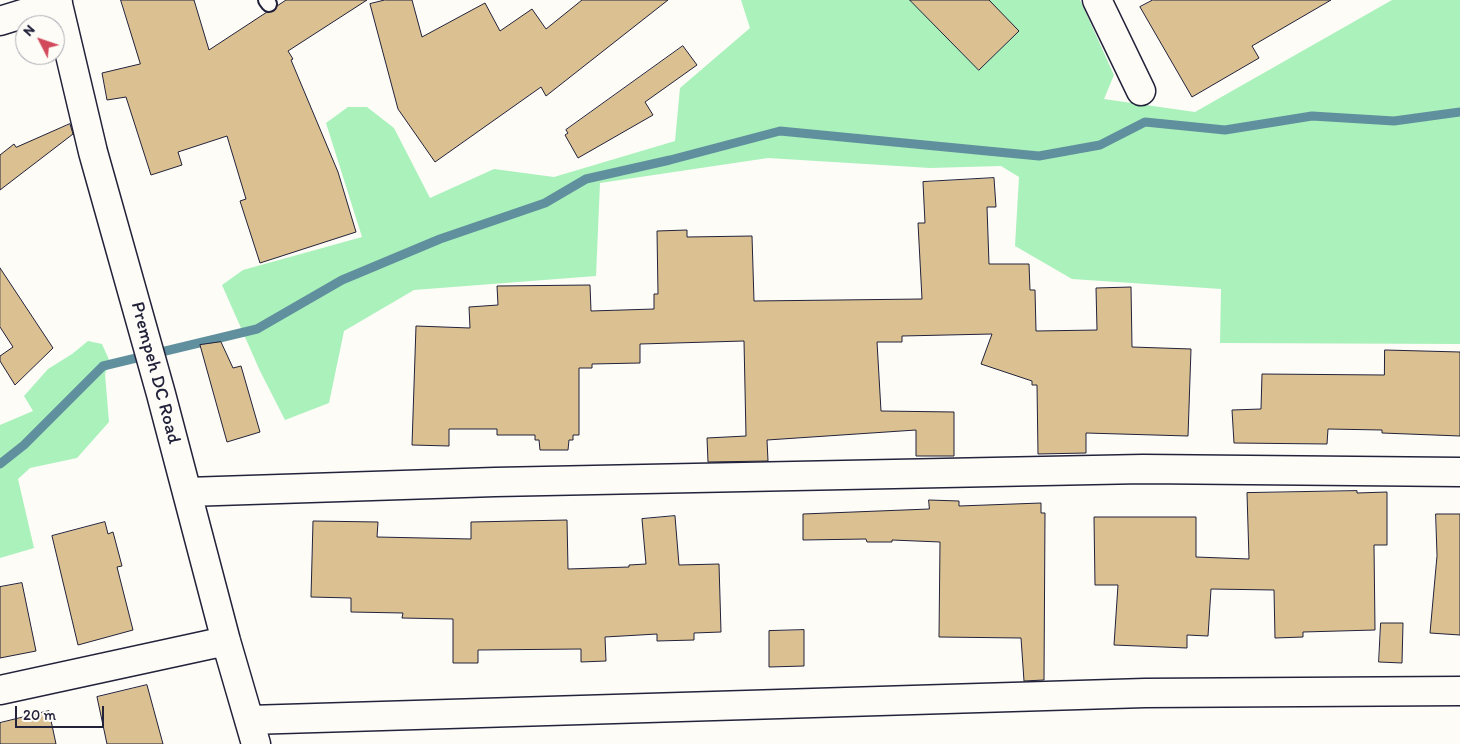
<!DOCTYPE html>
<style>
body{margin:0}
#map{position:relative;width:1460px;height:744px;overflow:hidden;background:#fdfcf7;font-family:Itim,sans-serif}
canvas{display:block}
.north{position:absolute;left:15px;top:15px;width:50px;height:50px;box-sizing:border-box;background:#fdfcf7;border:1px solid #a5a5ac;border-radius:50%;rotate:311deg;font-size:14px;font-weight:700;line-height:20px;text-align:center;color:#22223b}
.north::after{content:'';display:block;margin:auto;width:18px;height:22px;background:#d1495b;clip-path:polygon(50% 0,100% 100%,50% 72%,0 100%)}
.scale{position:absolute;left:15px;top:706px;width:89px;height:22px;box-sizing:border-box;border:2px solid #22223b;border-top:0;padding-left:6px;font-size:15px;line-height:18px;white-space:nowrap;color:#22223b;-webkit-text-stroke:4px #fdfcf7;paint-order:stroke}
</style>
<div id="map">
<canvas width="1460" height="744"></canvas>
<div class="north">N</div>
<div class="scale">20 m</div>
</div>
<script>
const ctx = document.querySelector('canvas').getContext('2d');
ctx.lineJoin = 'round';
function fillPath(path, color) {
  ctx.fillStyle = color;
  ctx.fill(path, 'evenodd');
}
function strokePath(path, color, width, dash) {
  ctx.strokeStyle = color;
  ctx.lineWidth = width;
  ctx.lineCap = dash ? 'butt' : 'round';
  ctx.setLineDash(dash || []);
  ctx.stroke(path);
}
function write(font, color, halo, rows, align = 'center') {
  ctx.font = font + ' Itim,sans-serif';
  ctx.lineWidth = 4.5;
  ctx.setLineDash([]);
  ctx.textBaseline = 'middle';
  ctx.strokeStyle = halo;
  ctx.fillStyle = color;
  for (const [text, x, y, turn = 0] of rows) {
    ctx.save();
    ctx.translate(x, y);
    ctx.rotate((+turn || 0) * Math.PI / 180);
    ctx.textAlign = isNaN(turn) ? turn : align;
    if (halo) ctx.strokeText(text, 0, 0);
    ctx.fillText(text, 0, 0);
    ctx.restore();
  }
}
const green = new Path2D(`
 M 741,0 L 1080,0 L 1114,75 L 1104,99 L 1195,112 L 1392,0 L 1460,0 L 1460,344 L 1220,343 L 1221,289 L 1072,279 L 1015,246 L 1019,177 L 1001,166 L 930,168 L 768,158 L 600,183 L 596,276 L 414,290 L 344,331 L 329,403 L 285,420 L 260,371 L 222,285 L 243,270 L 362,237 L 326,123 L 348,107 L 367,107 L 394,128 L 430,198 L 494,169 L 554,177 L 675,141 L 680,88 L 750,28 Z
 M 88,341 L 102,344 L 110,362 L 105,374 L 109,422 L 77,458 L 30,468 L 18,479 L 34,548 L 0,558 L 0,425 L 33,411 L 24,396 L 48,369 L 72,354 Z`);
const stream = new Path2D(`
 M 0,464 L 24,445 L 103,366 L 257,329 L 342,280 L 440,239 L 545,203 L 586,179 L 670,160 L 780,131 L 1039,156 L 1100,145 L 1145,122 L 1225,130 L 1312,116 L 1394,121 L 1460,112`);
const building = new Path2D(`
 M 121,0 L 194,0 L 209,50 L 267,12 L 274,11 L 277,6 L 286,0 L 367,0 L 288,51 L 293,59 L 291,60 L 338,172 L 356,232 L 260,263 L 240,201 L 246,199 L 227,136 L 178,152 L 182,165 L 151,175 L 126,97 L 107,100 L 102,73 L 140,64 Z
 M 385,0 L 412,0 L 422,37 L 485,3 L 500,31 L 532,9 L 546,29 L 582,0 L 668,0 L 546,96 L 541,87 L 435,162 L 398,109 L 370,4 Z
 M 910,0 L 989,0 L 1019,31 L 979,70 Z
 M 1153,0 L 1331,0 L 1252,46 L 1259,58 L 1192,97 L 1140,7 Z
 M 683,46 L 697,65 L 645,102 L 653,115 L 578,158 L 565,135 L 568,133 L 566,130 Z
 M 70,124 L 73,134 L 0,190 L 0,155 L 14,144 L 16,147 Z
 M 994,178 L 996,207 L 987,207 L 989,264 L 1029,264 L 1030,290 L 1035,290 L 1036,331 L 1097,330 L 1096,288 L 1131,287 L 1132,347 L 1191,349 L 1188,436 L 1086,433 L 1086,453 L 1038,454 L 1037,385 L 1032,385 L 1032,381 L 981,364 L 992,334 L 902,336 L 902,342 L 877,342 L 881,411 L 954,412 L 954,456 L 916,456 L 916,430 L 767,440 L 768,461 L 708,462 L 707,438 L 746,436 L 744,341 L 640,344 L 640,363 L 592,364 L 592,368 L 579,368 L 579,435 L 573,435 L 573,440 L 569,440 L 568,450 L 540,450 L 539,440 L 535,440 L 535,435 L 497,435 L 497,429 L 449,429 L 449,446 L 412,445 L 416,326 L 470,328 L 469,307 L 498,305 L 497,286 L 590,285 L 591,311 L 654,309 L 654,294 L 658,294 L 657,231 L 687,230 L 687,237 L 752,236 L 754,301 L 922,299 L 918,223 L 925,223 L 923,182 Z
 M 0,268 L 53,348 L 15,385 L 0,361 L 0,356 L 13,347 L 0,327 Z
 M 221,342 L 233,368 L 241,366 L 260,432 L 227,442 L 200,345 Z
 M 1385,350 L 1460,352 L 1460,436 L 1382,433 L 1382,430 L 1328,429 L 1327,444 L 1234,443 L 1232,410 L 1261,409 L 1262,374 L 1384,375 Z
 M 1357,491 L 1357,493 L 1387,492 L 1387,545 L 1374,545 L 1375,630 L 1303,632 L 1303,637 L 1275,638 L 1274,590 L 1211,589 L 1208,636 L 1187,635 L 1187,648 L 1114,645 L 1118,585 L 1095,585 L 1094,517 L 1196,517 L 1196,557 L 1249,559 L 1247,493 Z
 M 929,500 L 959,501 L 959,506 L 1041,503 L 1041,513 L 1045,513 L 1044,680 L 1024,681 L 1021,638 L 939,637 L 940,542 L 892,540 L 892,542 L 867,542 L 866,539 L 803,540 L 803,514 L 929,509 Z
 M 1436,514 L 1460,514 L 1460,635 L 1430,633 L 1437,556 Z
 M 675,516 L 679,565 L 719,564 L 721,632 L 694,633 L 694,640 L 657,641 L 657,634 L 605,637 L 606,661 L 581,662 L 581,649 L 478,650 L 478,663 L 453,663 L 453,619 L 402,618 L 403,613 L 351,612 L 351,598 L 311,597 L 313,521 L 378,522 L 377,537 L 471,539 L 471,522 L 567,520 L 568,569 L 629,567 L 629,565 L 646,564 L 642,519 Z
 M 105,522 L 108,534 L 113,532 L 122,566 L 117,567 L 133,630 L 78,645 L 52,536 Z
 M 22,583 L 36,651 L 0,658 L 0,587 Z
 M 1381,623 L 1403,623 L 1402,663 L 1379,662 Z
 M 804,630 L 804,666 L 769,667 L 769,631 Z
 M 147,685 L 163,744 L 107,744 L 97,697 Z
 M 49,711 L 56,744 L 0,744 L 0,723 Z`);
const service = new Path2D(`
 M 266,0 L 269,4`);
const minor = new Path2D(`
 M 57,0 L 93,152 L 161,394 L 226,641 L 256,744
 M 1097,0 L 1141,91
 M 0,21 L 58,3
 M 187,492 L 495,482 L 1143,469 L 1460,472
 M 0,690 L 226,641
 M 249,720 L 1145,693 L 1460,691`);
const streetNames = [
 ["Prempeh DC Road",155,373,75]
];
fillPath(green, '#abf1bc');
strokePath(stream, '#60909d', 9);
fillPath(building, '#dbc191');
strokePath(building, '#22223b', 1);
strokePath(service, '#22223b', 18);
strokePath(minor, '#22223b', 31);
strokePath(service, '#fdfcf7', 14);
strokePath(minor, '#fdfcf7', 28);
write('19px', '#22223b', '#fdfcf7', streetNames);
</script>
